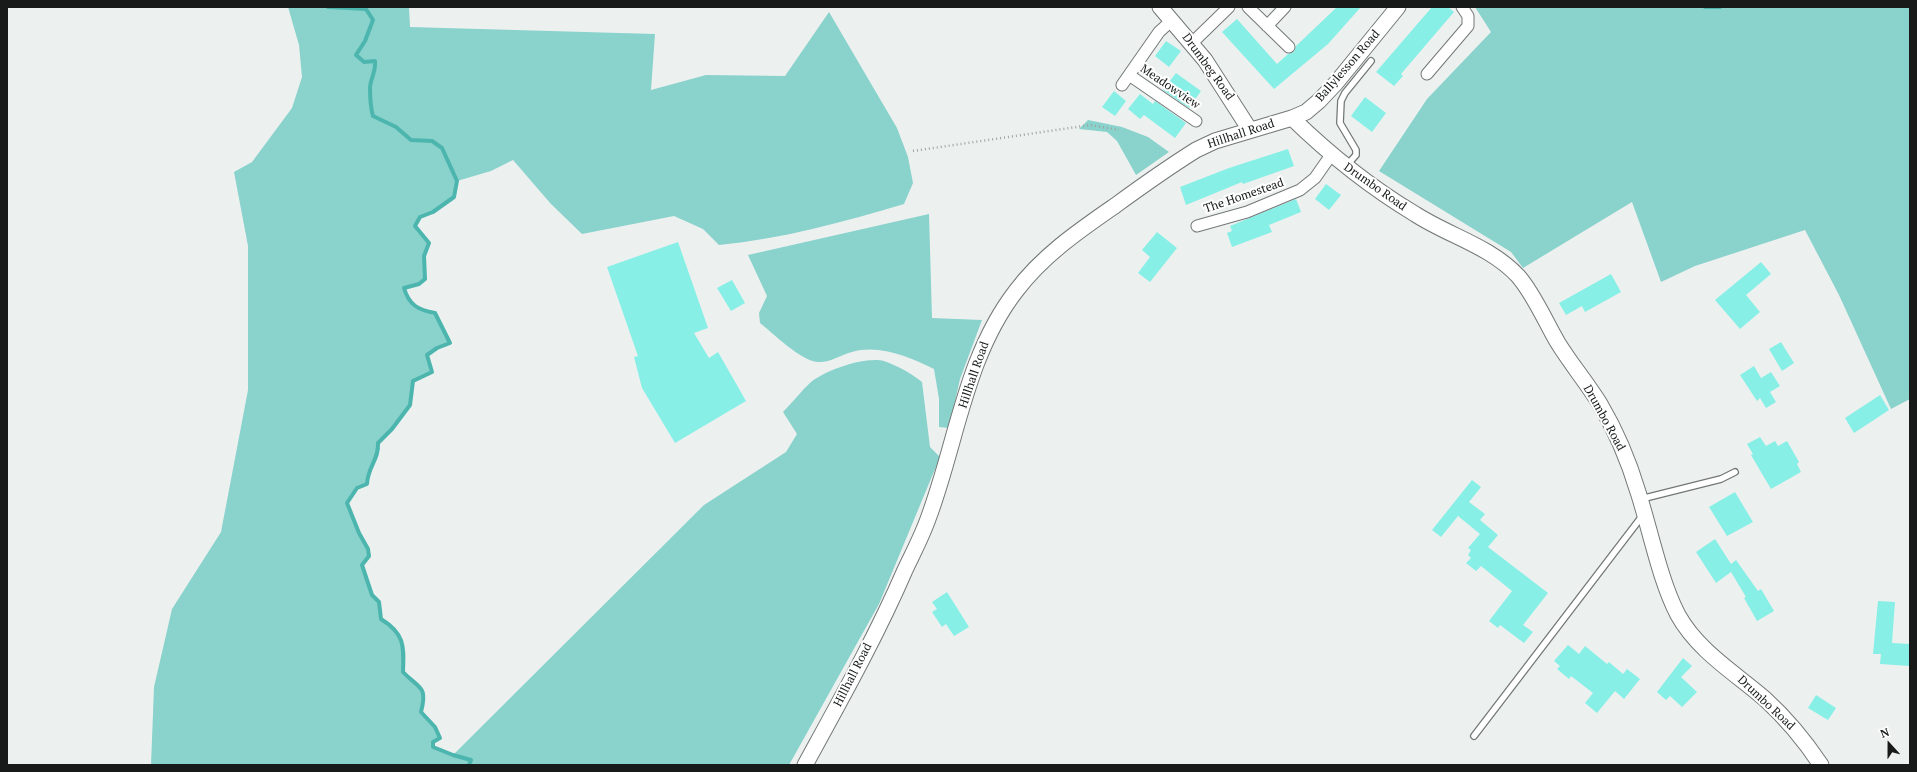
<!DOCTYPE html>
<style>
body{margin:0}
#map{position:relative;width:1917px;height:772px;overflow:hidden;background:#ecf1f0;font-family:"PT Serif",serif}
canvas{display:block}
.frame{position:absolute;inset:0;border:8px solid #181a1a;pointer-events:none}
.north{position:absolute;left:1869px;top:724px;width:40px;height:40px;-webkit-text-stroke:3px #fff;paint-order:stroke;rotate:339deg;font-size:11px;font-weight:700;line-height:16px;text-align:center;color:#181a1a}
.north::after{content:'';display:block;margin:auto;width:14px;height:18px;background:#181a1a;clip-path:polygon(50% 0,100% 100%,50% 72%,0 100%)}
</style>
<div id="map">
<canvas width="1917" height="772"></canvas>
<div class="frame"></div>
<div class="north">N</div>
</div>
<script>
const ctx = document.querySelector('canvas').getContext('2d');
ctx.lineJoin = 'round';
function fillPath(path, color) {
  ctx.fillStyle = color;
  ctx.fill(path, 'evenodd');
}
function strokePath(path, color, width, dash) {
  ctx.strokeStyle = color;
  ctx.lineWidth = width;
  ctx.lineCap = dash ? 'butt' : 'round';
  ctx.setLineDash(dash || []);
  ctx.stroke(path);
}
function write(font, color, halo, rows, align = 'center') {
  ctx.font = font + ' "PT Serif",serif';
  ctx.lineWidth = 4;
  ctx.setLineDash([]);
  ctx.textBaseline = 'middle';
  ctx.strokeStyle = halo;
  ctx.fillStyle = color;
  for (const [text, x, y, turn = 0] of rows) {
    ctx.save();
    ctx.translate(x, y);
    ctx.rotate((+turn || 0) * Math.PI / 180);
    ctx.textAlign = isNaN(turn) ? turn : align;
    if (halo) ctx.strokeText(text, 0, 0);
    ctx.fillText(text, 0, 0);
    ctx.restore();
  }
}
const green = new Path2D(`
 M 288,7 L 409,7 L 410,27 L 655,34 L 651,90 L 706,75 L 785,76 L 829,12 L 897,128 L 908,157 L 913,183 L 904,204 C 843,222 782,239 719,245 L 703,229 L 674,216 L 582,234 L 551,204 L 513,160 L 491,171 L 457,181 L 454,197 L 433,212 L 420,217 L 415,226 L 429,243 L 424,256 L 425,279 L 419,284 L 404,288 C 409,305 418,310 435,313 L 450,343 L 437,348 L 427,355 L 432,372 L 413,381 L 410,405 L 392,429 L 378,443 C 378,460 368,466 367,484 L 357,488 L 347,503 L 359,533 L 368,549 L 369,556 L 362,565 L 372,595 L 379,602 L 381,619 C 406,635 404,645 403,672 C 419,690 428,684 421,712 L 435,727 L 440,738 L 433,742 L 433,747 L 453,755 L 704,505 L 786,452 L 797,434 L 783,412 C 793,402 801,391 811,382 C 826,370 865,356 884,361 C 898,366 911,373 922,382 L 930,447 L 940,457 L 879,604 L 789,765 L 151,765 L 154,687 L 172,609 L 221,532 L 248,390 L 248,246 L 234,172 L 252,162 L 292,108 L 302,77 L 299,45 Z
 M 1475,7 L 1910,7 L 1910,399 L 1891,409 L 1839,295 L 1805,230 L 1695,266 L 1661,282 L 1632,202 L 1523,268 L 1511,252 L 1379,171 L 1427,99 L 1491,32 Z
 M 1088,120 L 1122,127 L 1148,137 L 1169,152 L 1136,175 L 1117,141 L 1107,132 L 1079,129 Z
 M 929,214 L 932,318 L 982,320 L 960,379 L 949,428 L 939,427 L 939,399 L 934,369 C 910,357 879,344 852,352 C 840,355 830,363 817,362 C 800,360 774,334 760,323 L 759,313 L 767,296 L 748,255 Z`);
const stream = new Path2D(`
 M 328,7 L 366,9 L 373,20 L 365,41 L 356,55 L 364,62 L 375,61 C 376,72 371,77 370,87 C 370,95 371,109 373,116 L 396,127 L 411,140 L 432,141 L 442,148 L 457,181 L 454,197 L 433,212 L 420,217 L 415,226 L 429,243 L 424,256 L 425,279 L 419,284 L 404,288 C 409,305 418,310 435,313 L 450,343 L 437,348 L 427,355 L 432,372 L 413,381 L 410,405 L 392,429 L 378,443 C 379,460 368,466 367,484 L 357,488 L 347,503 L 359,533 L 368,549 L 369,556 L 362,565 L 372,595 L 379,602 L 381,619 C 405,634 404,646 403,672 C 419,689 428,685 421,712 L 435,727 L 440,738 L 433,742 L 433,747 L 453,755 L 471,760 L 469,765
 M 1705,7 L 1720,7`);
const building = new Path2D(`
 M 1337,7 L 1361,7 L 1328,44 L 1274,89 L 1222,32 L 1237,19 L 1277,64 L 1288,54 L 1294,52 L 1296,46 Z
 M 1432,7 L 1448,7 L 1454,12 L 1401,74 L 1403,76 L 1394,86 L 1376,72 Z
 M 1166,41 L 1181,51 L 1169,67 L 1155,56 Z
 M 1176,73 L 1201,91 L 1189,108 L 1163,90 Z
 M 1114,91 L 1126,101 L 1115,116 L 1102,107 Z
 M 1140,94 L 1153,104 L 1155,101 L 1186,123 L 1175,138 L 1144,115 L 1140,119 L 1128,109 Z
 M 1365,97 L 1386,113 L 1372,132 L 1351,116 Z
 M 1288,149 L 1294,166 L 1243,184 L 1242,182 L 1186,205 L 1180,187 L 1229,168 Z
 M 1326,184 L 1341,195 L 1329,210 L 1315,199 Z
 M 1296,199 L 1301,212 L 1269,225 L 1272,232 L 1232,247 L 1227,233 L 1232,231 L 1230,226 Z
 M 1157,232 L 1177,248 L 1150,282 L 1138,273 L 1150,257 L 1142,250 Z
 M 678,242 L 708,328 L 694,333 L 709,358 L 718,352 L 746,401 L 675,443 L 642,388 L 634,357 L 638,356 L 607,267 Z
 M 1761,262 L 1771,274 L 1746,295 L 1760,312 L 1740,329 L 1715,300 Z
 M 1611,274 L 1621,292 L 1585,312 L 1582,306 L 1566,315 L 1559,303 Z
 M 732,280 L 745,303 L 731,311 L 717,288 Z
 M 1781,342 L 1794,363 L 1782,371 L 1769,349 Z
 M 1754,366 L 1761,378 L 1771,372 L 1780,386 L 1770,392 L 1776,402 L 1766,408 L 1760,398 L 1757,401 L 1740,375 Z
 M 1880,395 L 1889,410 L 1854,433 L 1845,418 Z
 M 1760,437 L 1766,446 L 1775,441 L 1778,446 L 1787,441 L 1799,462 L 1797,464 L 1801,472 L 1771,489 L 1751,455 L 1753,454 L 1747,444 Z
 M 1472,480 L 1481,487 L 1469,502 L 1485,514 L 1480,520 L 1498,535 L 1488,547 L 1548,593 L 1523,625 L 1533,632 L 1524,643 L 1500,625 L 1498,628 L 1489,621 L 1512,591 L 1481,566 L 1476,571 L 1466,563 L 1471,558 L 1468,555 L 1471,550 L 1468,548 L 1480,534 L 1458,516 L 1441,537 L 1432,530 Z
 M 1735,492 L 1753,522 L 1727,536 L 1709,507 Z
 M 1715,539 L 1731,564 L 1736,560 L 1758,591 L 1761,589 L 1774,611 L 1757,621 L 1744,598 L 1746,597 L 1731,572 L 1716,583 L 1696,552 Z
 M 947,592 L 969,627 L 954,636 L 946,624 L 942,627 L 932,612 L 937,609 L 932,602 Z
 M 1878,601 L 1895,602 L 1892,643 L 1910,644 L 1910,666 L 1880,664 L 1881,654 L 1873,654 Z
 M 1568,645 L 1579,654 L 1585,646 L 1607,664 L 1609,662 L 1623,674 L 1627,669 L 1640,679 L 1624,699 L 1615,691 L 1597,713 L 1585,703 L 1593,693 L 1571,676 L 1569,679 L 1557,669 L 1560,666 L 1554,661 Z
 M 1683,658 L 1692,666 L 1681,677 L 1697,692 L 1682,707 L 1670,696 L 1666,700 L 1657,692 Z
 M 1816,695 L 1836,708 L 1828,720 L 1808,708 Z`);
const path = new Path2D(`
 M 913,151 L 1090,125 L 1119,130`);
const lane = new Path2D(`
 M 1347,165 L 1356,155 L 1356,150 L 1340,123 L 1341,101 L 1345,93 L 1371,61
 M 1641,499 L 1721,479 L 1735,472
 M 1474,736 L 1643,515`);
const street = new Path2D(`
 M 1248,7 L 1289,47
 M 1267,26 L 1285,7
 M 1192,43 L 1229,7
 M 1427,74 L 1468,26 L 1468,16 L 1462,7
 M 1129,75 L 1196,121
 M 1122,85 L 1159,32 L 1172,20
 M 1197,226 L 1247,212 L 1300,190 L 1315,178 L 1331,155`);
const secondary = new Path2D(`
 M 1160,7 L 1205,60 L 1250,130
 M 1292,118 C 1330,155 1370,187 1415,214 C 1449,236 1490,246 1518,276 C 1534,294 1546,323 1558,343 C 1571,364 1587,383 1600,404 C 1616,431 1629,462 1638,492 C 1650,529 1660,581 1678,615 C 1698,651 1735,673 1765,699 C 1787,719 1805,741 1821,765
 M 805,765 C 840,701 876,637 905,570 C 913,553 922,536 928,519 C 957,442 965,357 1016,291 C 1043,255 1080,230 1116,205 C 1142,186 1169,167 1196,150 L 1215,141 L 1292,118 L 1306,112 L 1319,101 L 1336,83 L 1398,7`);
const streetNames = [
 ["Ballylesson Road",1348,66,-49],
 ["Drumbeg Road",1208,67,54],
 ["Meadowview",1170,87,34],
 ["Hillhall Road",1241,134,-18],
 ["Drumbo Road",1375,187,35],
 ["The Homestead",1244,196,-19],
 ["Hillhall Road",974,375,-71],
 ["Drumbo Road",1604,418,61],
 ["Hillhall Road",853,675,-63],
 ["Drumbo Road",1766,703,43]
];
fillPath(green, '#8ad2cc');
strokePath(stream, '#4cb6ae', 4);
fillPath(building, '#87efe6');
strokePath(lane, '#737777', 8);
strokePath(street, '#737777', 13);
strokePath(secondary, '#737777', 17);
strokePath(path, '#9fa2a2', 2.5, [1, 3]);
strokePath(lane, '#fff', 5.5);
strokePath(street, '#fff', 11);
strokePath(secondary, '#fff', 15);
write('12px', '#181a1a', '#fff', streetNames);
</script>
